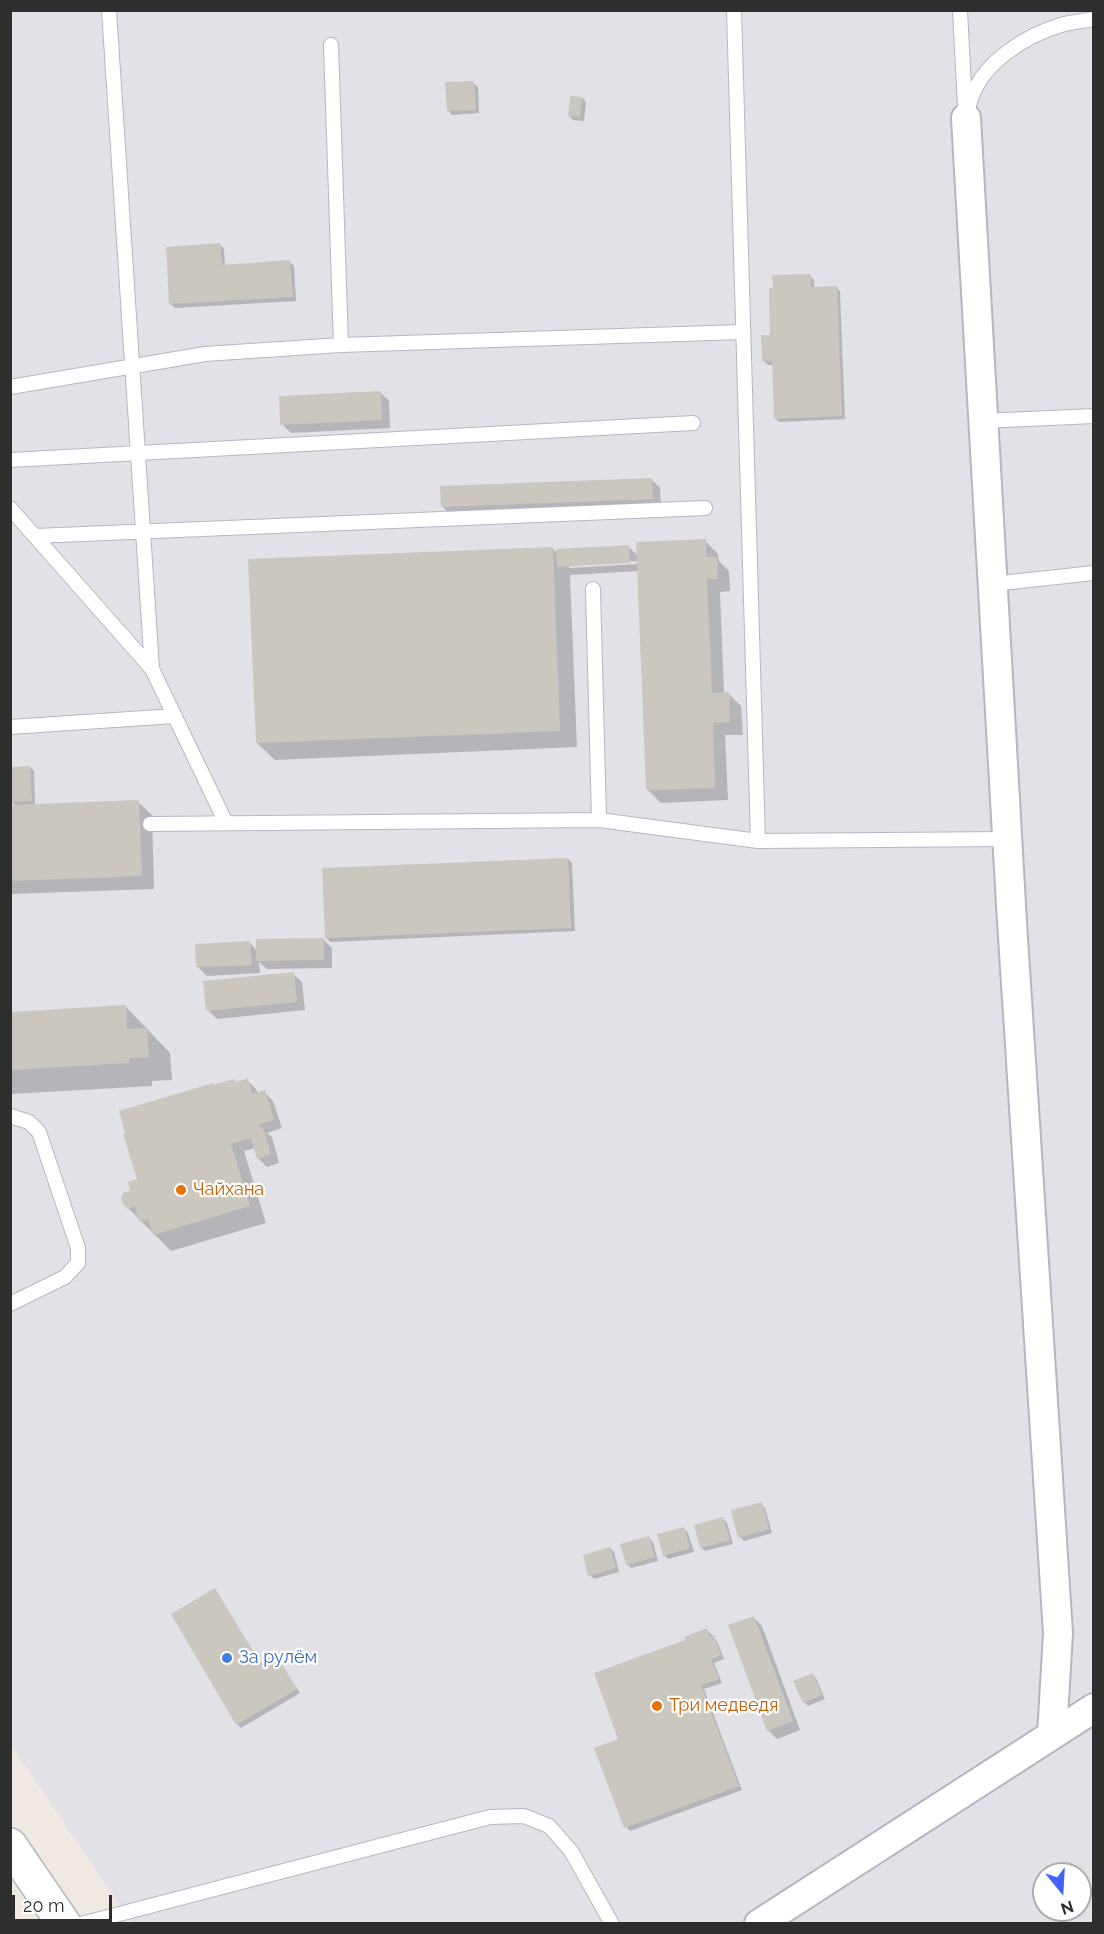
<!DOCTYPE html>
<meta charset="utf-8">
<style>
body{margin:0}
#map{position:relative;width:1104px;height:1934px;overflow:hidden;background:#efe9e1;font-family:Raleway,sans-serif}
canvas{display:block}
.frame{position:absolute;inset:0;border:12px solid #2e2e2e;pointer-events:none}
.north{position:absolute;left:1032px;top:1862px;width:60px;height:60px;box-sizing:border-box;background:#fff;border:2px solid #ababab;border-radius:50%;rotate:162deg;font-size:16px;font-weight:700;line-height:24px;text-align:center;color:#2e2e2e}
.north::after{content:'';display:block;margin:auto;width:21px;height:27px;background:#4264fb;clip-path:polygon(50% 0,100% 100%,50% 72%,0 100%)}
.scale{position:absolute;left:12px;top:1895px;width:100px;height:27px;box-sizing:border-box;border:3px solid #2e2e2e;border-top:0;padding-left:8px;font-size:18px;line-height:21px;white-space:nowrap;color:#2e2e2e;-webkit-text-stroke:4px #fff;paint-order:stroke}
</style>
<div id="map">
<canvas width="1104" height="1934"></canvas>
<div class="frame"></div>
<div class="north">N</div>
<div class="scale">20 m</div>
</div>
<script>
const ctx = document.querySelector('canvas').getContext('2d');
ctx.lineJoin = 'round';
function fillPath(path, color) {
  ctx.fillStyle = color;
  ctx.fill(path, 'evenodd');
}
function strokePath(path, color, width, dash) {
  ctx.strokeStyle = color;
  ctx.lineWidth = width;
  ctx.lineCap = dash ? 'butt' : 'round';
  ctx.setLineDash(dash || []);
  ctx.stroke(path);
}
function write(font, color, halo, rows, align = 'center') {
  ctx.font = font + ' Raleway,sans-serif';
  ctx.lineWidth = 4.5;
  ctx.setLineDash([]);
  ctx.textBaseline = 'middle';
  ctx.strokeStyle = halo;
  ctx.fillStyle = color;
  for (const [text, x, y, turn = 0] of rows) {
    ctx.save();
    ctx.translate(x, y);
    ctx.rotate((+turn || 0) * Math.PI / 180);
    ctx.textAlign = isNaN(turn) ? turn : align;
    if (halo) ctx.strokeText(text, 0, 0);
    ctx.fillText(text, 0, 0);
    ctx.restore();
  }
}
const industrial = new Path2D(`
 M 10,11 L 1093,11 L 1093,1923 L 132,1923 L 11,1745 ZM 1044,1874 L 1080,1874 L 1080,1910 L 1044,1910 Z`);
const shadow = new Path2D(`
 M 473,83 L 478,87 L 479,113 L 452,115 L 448,110 Z
 M 582,98 L 586,102 L 584,121 L 573,120 L 569,116 Z
 M 220,245 L 224,249 L 225,266 L 290,262 L 294,266 L 296,301 L 175,308 L 171,304 Z
 M 810,276 L 814,280 L 814,288 L 836,287 L 840,291 L 845,419 L 779,422 L 775,418 L 773,365 L 768,365 L 764,361 L 772,336 Z
 M 380,392 L 389,401 L 390,428 L 291,433 L 282,424 Z
 M 652,480 L 660,488 L 661,507 L 451,515 L 442,506 Z
 M 705,541 L 718,554 L 719,561 L 729,571 L 730,591 L 720,592 L 724,693 L 728,693 L 741,706 L 743,735 L 725,735 L 728,800 L 661,803 L 647,789 L 639,571 L 570,575 L 577,747 L 275,760 L 257,743 L 552,548 L 558,554 L 629,547 L 638,556 ZM 638,561 L 638,564 L 569,568 L 569,565 Z
 M 30,767 L 34,771 L 35,805 L 138,802 L 152,815 L 154,889 L 10,894 L 10,806 L 16,806 L 11,801 Z
 M 568,859 L 572,863 L 575,931 L 331,942 L 326,938 Z
 M 323,939 L 332,948 L 332,968 L 267,969 L 259,962 L 260,973 L 207,976 L 198,967 L 250,943 L 257,951 Z
 M 293,974 L 302,982 L 305,1010 L 217,1019 L 208,1010 Z
 M 126,1007 L 170,1053 L 172,1080 L 152,1081 L 152,1086 L 10,1094 L 10,1013 Z
 M 247,1080 L 256,1089 L 258,1094 L 264,1092 L 273,1101 L 282,1128 L 267,1133 L 272,1137 L 279,1163 L 267,1167 L 258,1158 L 255,1148 L 244,1151 L 266,1223 L 171,1251 L 124,1204 L 138,1181 L 214,1086 Z
 M 761,1504 L 765,1508 L 772,1533 L 744,1541 L 740,1537 Z
 M 723,1519 L 727,1523 L 733,1544 L 705,1551 L 701,1547 Z
 M 684,1529 L 688,1533 L 694,1552 L 668,1559 L 664,1555 Z
 M 649,1538 L 653,1542 L 658,1561 L 631,1568 L 627,1564 Z
 M 610,1548 L 614,1552 L 619,1572 L 594,1579 L 590,1575 Z
 M 215,1590 L 261,1664 L 275,1656 L 300,1693 L 241,1728 L 237,1724 Z
 M 753,1617 L 762,1626 L 800,1730 L 777,1739 L 768,1730 Z
 M 707,1630 L 717,1641 L 724,1659 L 714,1663 L 722,1683 L 704,1689 L 742,1790 L 630,1831 L 626,1827 L 620,1740 L 687,1640 Z
 M 812,1674 L 816,1678 L 825,1699 L 808,1706 L 804,1702 Z`);
const building = new Path2D(`
 M 474,81 L 476,110 L 447,111 L 445,82 Z
 M 570,96 L 582,97 L 580,117 L 568,116 Z
 M 220,243 L 222,265 L 290,260 L 293,297 L 169,304 L 166,247 Z
 M 811,274 L 811,287 L 837,286 L 842,416 L 774,419 L 772,361 L 762,361 L 761,335 L 770,335 L 769,288 L 773,288 L 772,275 Z
 M 381,391 L 382,420 L 280,425 L 279,396 Z
 M 652,478 L 653,499 L 441,507 L 440,486 Z
 M 706,539 L 706,557 L 717,557 L 718,579 L 707,579 L 712,693 L 729,692 L 730,722 L 713,723 L 715,788 L 646,790 L 636,542 Z
 M 629,545 L 630,563 L 557,567 L 556,549 Z
 M 553,547 L 560,731 L 256,743 L 248,559 Z
 M 30,766 L 32,801 L 10,802 L 10,767 Z
 M 139,800 L 142,876 L 10,881 L 10,805 Z
 M 568,858 L 571,928 L 325,938 L 322,868 Z
 M 324,938 L 324,960 L 256,961 L 256,939 Z
 M 250,941 L 252,965 L 196,967 L 195,944 Z
 M 294,972 L 297,1002 L 206,1011 L 203,981 Z
 M 126,1005 L 127,1029 L 147,1028 L 149,1057 L 129,1058 L 129,1063 L 10,1070 L 10,1012 Z
 M 248,1078 L 252,1094 L 265,1090 L 274,1120 L 259,1124 L 260,1128 L 263,1127 L 271,1154 L 257,1159 L 251,1138 L 231,1144 L 250,1206 L 153,1235 L 148,1219 L 139,1222 L 135,1206 L 128,1209 L 123,1204 L 121,1198 L 123,1193 L 130,1191 L 128,1182 L 137,1179 L 123,1134 L 125,1133 L 119,1111 L 213,1083 L 213,1085 L 234,1079 L 236,1082 Z
 M 762,1502 L 769,1529 L 738,1538 L 731,1510 Z
 M 723,1517 L 730,1540 L 700,1548 L 694,1525 Z
 M 684,1527 L 690,1548 L 663,1556 L 657,1534 Z
 M 649,1536 L 655,1557 L 626,1565 L 620,1544 Z
 M 610,1547 L 616,1568 L 588,1576 L 583,1555 Z
 M 215,1588 L 260,1663 L 276,1654 L 297,1689 L 236,1725 L 171,1614 Z
 M 754,1616 L 793,1721 L 767,1731 L 728,1625 Z
 M 707,1628 L 710,1637 L 714,1635 L 721,1655 L 711,1659 L 719,1679 L 701,1685 L 739,1786 L 624,1828 L 594,1748 L 618,1739 L 594,1673 L 685,1640 L 684,1637 Z
 M 813,1673 L 822,1695 L 803,1703 L 793,1681 Z`);
const service = new Path2D(`
 M 109,10 L 152,669 L 226,823
 M 734,10 L 758,841
 M 960,10 L 965,107
 M 331,45 L 341,345
 M 966,118 C 968,111 969,103 972,96 C 985,61 1027,35 1061,25 C 1072,22 1083,21 1094,19
 M 10,387 L 205,354 L 341,345 L 742,332
 M 983,421 L 1094,416
 M 10,460 L 693,423
 M 10,508 L 152,669
 M 35,536 L 705,508
 M 992,584 L 1094,573
 M 593,589 L 599,820
 M 10,727 L 175,716
 M 150,824 L 599,820 L 758,841 L 1007,839
 M 10,1116 L 29,1122 L 39,1132 L 78,1248 L 78,1263 L 65,1277 L 10,1304
 M 81,1924 L 490,1817 L 524,1816 L 549,1826 L 571,1851 L 612,1924`);
const minor = new Path2D(`
 M 966,118 L 1012,922 L 1058,1633 L 1052,1735
 M 759,1924 L 1094,1708`);
const secondary = new Path2D(`
 M 10,1845 L 64,1924`);
const markers = [
 [181,1190,6,"#e8710a"],
 [227,1658,6,"#3f7fe0"],
 [657,1706,6,"#e8710a"]
];
const foodNames = [
 ["Чайхана",193,1190],
 ["Три медведя",669,1706]
];
const shopNames = [
 ["За рулём",239,1658]
];
fillPath(industrial, '#e3e1e8');
fillPath(shadow, '#0003');
fillPath(building, '#cbc7bf');
strokePath(service, '#b4b7c1', 16);
strokePath(minor, '#b4b7c1', 32);
strokePath(secondary, '#b4b7c1', 36);
strokePath(service, '#fff', 14);
strokePath(minor, '#fff', 28);
strokePath(secondary, '#fff', 33);
for (const [x, y, r, color] of markers) {
  const dot = new Path2D();
  dot.arc(x, y, r, 0, 2 * Math.PI);
  ctx.fillStyle = color;
  ctx.fill(dot);
  strokePath(dot, '#fff', 2);
}
write('18px', '#c56008', '#fff', foodNames, 'left');
write('18px', '#366cbe', '#fff', shopNames, 'left');
</script>
